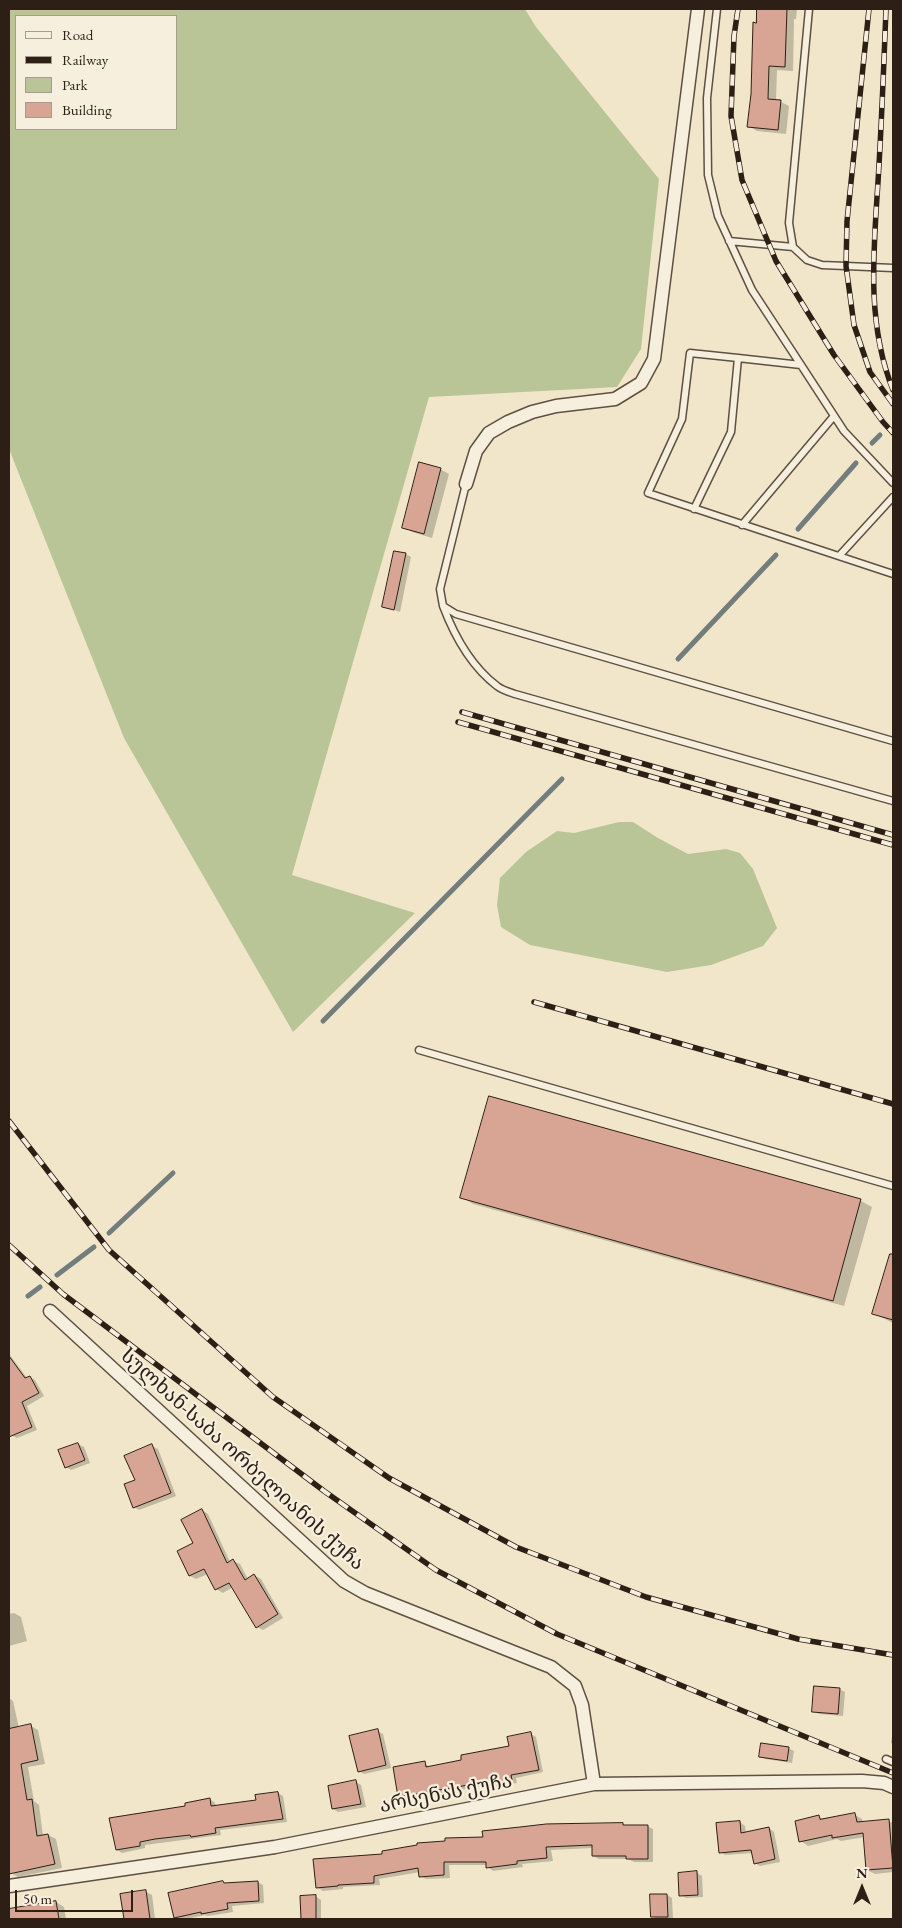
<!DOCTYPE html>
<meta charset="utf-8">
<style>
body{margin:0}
#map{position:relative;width:902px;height:1928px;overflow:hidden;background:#f1e6ca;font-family:"EB Garamond",serif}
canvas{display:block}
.frame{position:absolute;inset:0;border:10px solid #2d1e16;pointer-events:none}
.legend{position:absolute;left:15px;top:15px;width:162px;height:115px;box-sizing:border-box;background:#f6efdd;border:1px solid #a69b8d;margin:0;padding:6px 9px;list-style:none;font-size:15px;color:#2d1e16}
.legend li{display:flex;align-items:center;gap:10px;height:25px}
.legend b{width:25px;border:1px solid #a69b8d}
.north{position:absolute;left:837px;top:1863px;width:50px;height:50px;-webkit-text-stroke:4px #f6efdd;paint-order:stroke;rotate:0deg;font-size:14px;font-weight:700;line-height:20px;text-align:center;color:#2d1e16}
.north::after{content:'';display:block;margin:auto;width:18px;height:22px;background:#2d1e16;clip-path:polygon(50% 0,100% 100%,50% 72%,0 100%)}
.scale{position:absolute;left:15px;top:1890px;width:118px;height:22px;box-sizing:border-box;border:2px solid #2d1e16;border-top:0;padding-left:6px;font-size:15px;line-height:18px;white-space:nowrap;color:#2d1e16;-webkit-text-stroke:4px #f6efdd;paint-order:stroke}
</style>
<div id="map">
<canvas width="902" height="1928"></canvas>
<div class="frame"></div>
<ul class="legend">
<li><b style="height:6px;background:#f6efdd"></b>Road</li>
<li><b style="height:6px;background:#2d1e16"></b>Railway</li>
<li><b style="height:14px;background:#bac597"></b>Park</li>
<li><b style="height:14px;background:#d8a595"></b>Building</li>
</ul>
<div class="north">N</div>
<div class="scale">50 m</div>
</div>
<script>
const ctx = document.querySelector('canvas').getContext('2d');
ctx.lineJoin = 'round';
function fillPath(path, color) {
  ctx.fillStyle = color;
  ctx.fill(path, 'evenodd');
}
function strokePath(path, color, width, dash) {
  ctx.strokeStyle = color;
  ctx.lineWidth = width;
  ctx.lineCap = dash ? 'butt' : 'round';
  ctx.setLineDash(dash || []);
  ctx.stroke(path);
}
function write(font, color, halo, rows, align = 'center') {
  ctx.font = font + ' "EB Garamond","Noto Serif Georgian",serif';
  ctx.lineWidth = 4.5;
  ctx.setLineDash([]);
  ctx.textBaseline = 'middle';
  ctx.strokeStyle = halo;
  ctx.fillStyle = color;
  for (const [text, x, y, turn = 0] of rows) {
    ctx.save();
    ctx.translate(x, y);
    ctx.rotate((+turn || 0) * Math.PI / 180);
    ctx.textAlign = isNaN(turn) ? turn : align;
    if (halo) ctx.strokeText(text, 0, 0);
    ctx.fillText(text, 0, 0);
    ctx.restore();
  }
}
const green = new Path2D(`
 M 9,9 L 525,9 L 536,27 L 659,179 L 641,349 L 617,387 L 429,397 L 292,875 L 415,913 L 293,1032 L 124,738 L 9,449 ZM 16,16 L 176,16 L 176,129 L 16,129 Z
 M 619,822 L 633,822 L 658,838 L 688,854 L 726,849 L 740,853 L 753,869 L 777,928 L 763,946 L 711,965 L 667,972 L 530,945 L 501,927 L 497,905 L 500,878 L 526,852 L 557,831 L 574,833 Z`);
const shadow = new Path2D(`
 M 759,9 L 797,9 L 796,19 L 794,19 L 793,71 L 777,70 L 776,101 L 781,102 L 789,106 L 786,134 L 757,131 L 749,126 Z
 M 440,469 L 449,474 L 432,538 L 412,532 L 404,527 Z
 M 406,554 L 411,557 L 400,612 L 383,606 Z
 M 462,1197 L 861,1201 L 872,1207 L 844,1306 L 473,1204 Z
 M 886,1272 L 893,1275 L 893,1323 L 873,1313 Z
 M 9,1354 L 27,1378 L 30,1377 L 35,1380 L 44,1396 L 27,1406 L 37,1430 L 17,1438 L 11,1435 L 9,1429 Z
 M 78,1444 L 84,1447 L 90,1463 L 71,1470 L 66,1467 Z
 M 152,1446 L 158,1449 L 176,1496 L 139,1510 L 134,1507 L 136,1481 Z
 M 202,1510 L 208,1514 L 230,1562 L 233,1561 L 240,1564 L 248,1579 L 254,1575 L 261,1579 L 283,1618 L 263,1630 L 257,1627 L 233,1587 L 223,1593 L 216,1589 L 208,1574 L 196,1579 L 190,1576 Z
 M 14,1613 L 21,1617 L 27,1641 L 9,1646 L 9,1614 Z
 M 839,1689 L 845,1692 L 843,1716 L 819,1714 L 814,1711 Z
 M 9,1698 L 13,1701 L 19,1728 L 31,1726 L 38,1730 L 45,1764 L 28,1767 L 34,1801 L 39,1805 L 43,1836 L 48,1835 L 56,1839 L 62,1868 L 18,1877 L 11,1873 L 9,1863 Z
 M 893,1730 L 893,1744 L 891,1743 Z
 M 377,1731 L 383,1734 L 391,1768 L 364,1774 L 359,1771 Z
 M 531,1734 L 536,1737 L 543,1772 L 516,1778 L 517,1783 L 494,1787 L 489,1785 L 405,1800 L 399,1797 L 424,1763 L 430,1767 L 463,1760 L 511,1747 Z
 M 788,1748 L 794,1751 L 792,1763 L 765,1759 L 760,1756 Z
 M 356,1782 L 361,1785 L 366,1807 L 338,1812 L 333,1809 Z
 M 278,1793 L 283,1796 L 287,1822 L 220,1830 L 221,1835 L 145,1845 L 145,1848 L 122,1853 L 117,1850 L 187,1807 L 210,1799 L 215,1803 L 216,1806 L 257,1801 Z
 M 855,1815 L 862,1819 L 863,1823 L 888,1821 L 893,1823 L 893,1872 L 875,1874 L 867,1870 L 865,1837 L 841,1841 L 837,1839 L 808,1846 L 801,1841 L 819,1817 L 825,1820 Z
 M 740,1822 L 745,1826 L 746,1833 L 769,1828 L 774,1832 L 780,1862 L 760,1866 L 755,1863 L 753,1853 L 725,1855 L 720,1852 Z
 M 623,1824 L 627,1826 L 647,1826 L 653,1829 L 653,1862 L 634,1862 L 628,1859 L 599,1859 L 593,1856 L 593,1848 L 551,1850 L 553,1861 L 522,1864 L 523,1867 L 493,1871 L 488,1867 L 487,1865 L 449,1865 L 450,1878 L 426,1879 L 420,1876 L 420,1872 L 379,1879 L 380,1885 L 343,1887 L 343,1889 L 323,1891 L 317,1887 L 384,1855 L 484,1838 Z
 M 697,1873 L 702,1876 L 703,1897 L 686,1898 L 680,1895 Z
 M 257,1882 L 263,1885 L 264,1903 L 232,1906 L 233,1912 L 208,1916 L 205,1915 L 186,1919 L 175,1917 L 226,1884 Z
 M 146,1892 L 152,1895 L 155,1919 L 125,1919 L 122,1895 Z
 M 667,1895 L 672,1898 L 673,1919 L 657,1919 L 652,1916 Z
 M 315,1896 L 321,1900 L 321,1919 L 302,1919 L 302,1897 Z
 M 56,1902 L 64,1907 L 66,1919 L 12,1919 L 11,1910 Z`);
const stream = new Path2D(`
 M 872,443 L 880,435
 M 798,529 L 856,463
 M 678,659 L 776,555
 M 323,1021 L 562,779
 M 109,1233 L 173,1173
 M 57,1275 L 94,1247
 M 28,1296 L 40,1287`);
const building = new Path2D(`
 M 757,9 L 787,9 L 785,67 L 769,66 L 768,99 L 781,100 L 778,130 L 747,127 L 751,94 L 753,22 L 756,23 Z
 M 419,462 L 441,468 L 424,534 L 402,528 Z
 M 394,551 L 406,553 L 394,610 L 382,607 Z
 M 489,1096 L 861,1199 L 833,1301 L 460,1198 Z
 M 890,1254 L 893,1254 L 893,1320 L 872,1314 Z
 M 9,1356 L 25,1378 L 30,1376 L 39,1393 L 22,1402 L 32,1427 L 9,1437 Z
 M 78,1443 L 85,1460 L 65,1468 L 58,1450 Z
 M 152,1444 L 171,1493 L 133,1508 L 124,1484 L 135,1480 L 124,1456 Z
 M 202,1509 L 227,1563 L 233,1559 L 245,1580 L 254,1574 L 278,1614 L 256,1628 L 229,1583 L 215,1590 L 204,1569 L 189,1576 L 177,1551 L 193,1543 L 181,1520 Z
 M 814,1686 L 840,1688 L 838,1714 L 812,1712 Z
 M 31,1724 L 38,1760 L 21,1764 L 27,1800 L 32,1799 L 37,1836 L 48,1834 L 55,1864 L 9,1874 L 9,1729 Z
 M 378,1729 L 386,1765 L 358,1772 L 349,1736 Z
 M 531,1732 L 539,1770 L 511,1775 L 512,1780 L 487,1785 L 486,1782 L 398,1797 L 393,1767 L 425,1761 L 426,1767 L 461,1760 L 461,1755 L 509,1746 L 507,1737 Z
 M 761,1743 L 789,1747 L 787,1761 L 759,1757 Z
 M 356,1780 L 361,1804 L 332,1809 L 328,1786 Z
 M 278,1792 L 283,1819 L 215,1828 L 216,1833 L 191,1837 L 190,1835 L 155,1839 L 140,1842 L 140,1846 L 116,1850 L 109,1818 L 185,1806 L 185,1803 L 210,1798 L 211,1806 L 256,1800 L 255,1795 Z
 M 855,1813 L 857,1822 L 889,1819 L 893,1868 L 866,1870 L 863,1833 L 832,1838 L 832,1835 L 799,1842 L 795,1821 L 819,1815 L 820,1819 Z
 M 740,1821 L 741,1833 L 769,1827 L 775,1859 L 754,1864 L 751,1850 L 719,1853 L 716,1823 Z
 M 623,1823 L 623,1825 L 648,1825 L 648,1859 L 626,1859 L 626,1856 L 592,1856 L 592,1845 L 546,1847 L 547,1858 L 517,1861 L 517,1864 L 486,1868 L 486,1862 L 444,1862 L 444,1875 L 419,1877 L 418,1868 L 374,1876 L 374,1883 L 338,1885 L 338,1886 L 316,1888 L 313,1859 L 382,1854 L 382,1851 L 417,1845 L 417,1843 L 445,1841 L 445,1838 L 483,1837 L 482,1831 L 520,1827 L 546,1824 Z
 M 697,1871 L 698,1895 L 679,1896 L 678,1873 Z
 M 223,1881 L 224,1883 L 258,1881 L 259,1901 L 227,1903 L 228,1909 L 201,1914 L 201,1912 L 174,1918 L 168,1893 Z
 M 146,1890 L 150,1919 L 124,1919 L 120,1894 Z
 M 650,1894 L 667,1894 L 668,1917 L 651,1917 Z
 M 316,1895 L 316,1919 L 301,1919 L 300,1896 Z
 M 56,1901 L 59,1919 L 9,1919 L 9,1909 Z`);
const service = new Path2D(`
 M 717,9 L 707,98 L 708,175 L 718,216 L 752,290 L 801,365 L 844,431 L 893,483
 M 809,9 L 789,223 L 793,247 L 807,260 L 822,265 L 893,268
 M 729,241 L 793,247
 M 738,358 L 690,353 L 682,419 L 648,493 L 893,574
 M 466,484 L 440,589 L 443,606 L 456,614 L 893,741
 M 694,509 L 731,432 L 738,358 L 801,365
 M 742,525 L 834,416
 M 839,556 L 893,497
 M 443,606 C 454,635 472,667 497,686 C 502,690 509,692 515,694 L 893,801
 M 419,1050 L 893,1186
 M 886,1759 L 893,1762`);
const minor = new Path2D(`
 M 466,484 L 476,451 L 489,433 L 508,422 L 532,412 L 556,406 L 615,399 L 641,383 L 654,359 L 698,9
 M 50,1311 L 344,1581 L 365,1593 L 551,1667 L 575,1686 L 582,1705 L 594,1784
 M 9,1886 L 275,1847 L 594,1784 L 862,1781 L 884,1783 L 893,1787`);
const rail = new Path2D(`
 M 738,9 L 734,36 L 731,116 L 742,180 L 776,261 L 834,355 L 883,422 L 893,433
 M 869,9 L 847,221 L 846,266 L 854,325 L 870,372 L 893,404
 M 886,9 C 884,61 882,113 879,165 C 875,240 864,318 893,390
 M 462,712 L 893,835
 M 458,722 L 893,845
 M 534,1002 L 893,1104
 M 9,1121 L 109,1250 L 273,1397 L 389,1478 L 516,1547 L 646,1597 L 798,1639 L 893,1655
 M 9,1245 L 63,1294 L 324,1491 L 436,1570 L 557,1634 L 893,1773`);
const streetNames = [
 ["სულხან-საბა ორბელიანის ქუჩა",242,1460,42],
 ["არსენას ქუჩა",446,1794,-11]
];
fillPath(green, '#bac597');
fillPath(shadow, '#0003');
strokePath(stream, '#737d7d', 5);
fillPath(building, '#d8a595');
strokePath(building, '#2d1e16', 1);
strokePath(service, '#5e5043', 9);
strokePath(minor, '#5e5043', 15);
strokePath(service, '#f6efdd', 6);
strokePath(minor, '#f6efdd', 12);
strokePath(rail, '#2d1e16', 5.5);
strokePath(rail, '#f6efdd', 4, [11]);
write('20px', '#2d1e16', '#f6efdd', streetNames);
</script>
